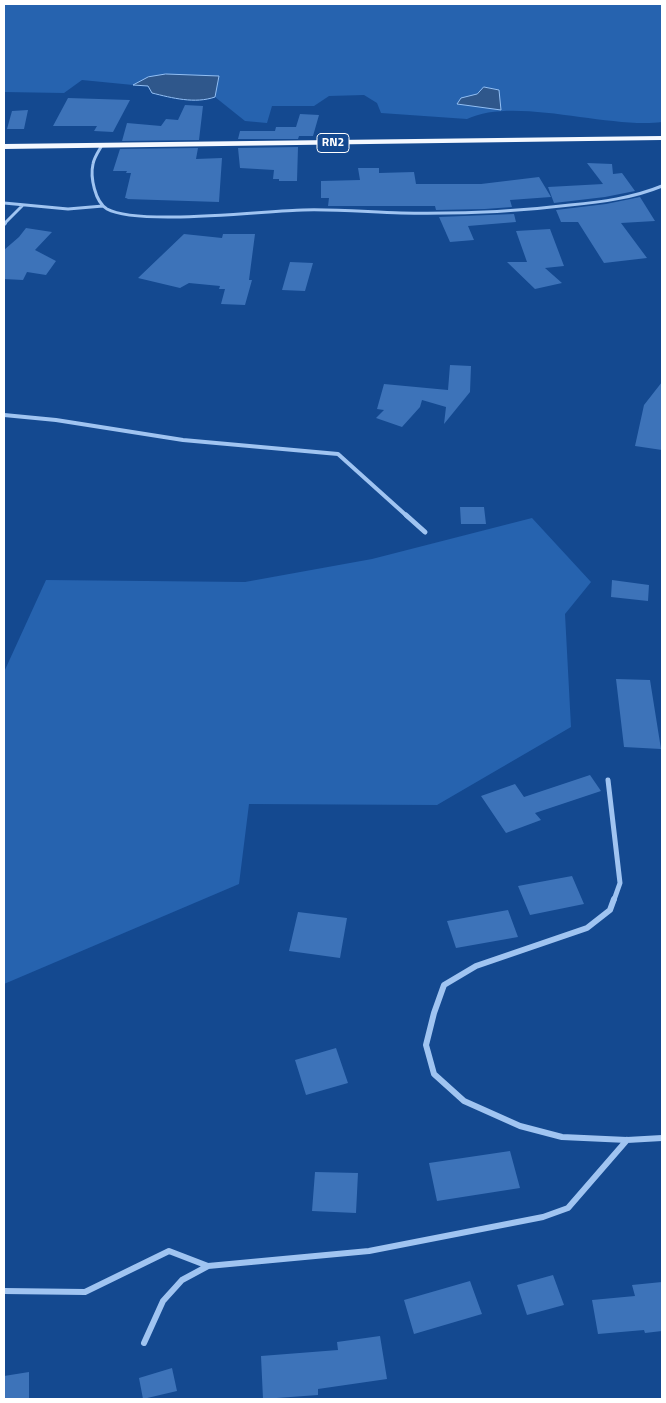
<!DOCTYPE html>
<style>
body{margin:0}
#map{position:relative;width:666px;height:1403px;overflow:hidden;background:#144990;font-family:"Titillium Web",sans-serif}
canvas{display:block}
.frame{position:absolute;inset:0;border:5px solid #fff;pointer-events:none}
</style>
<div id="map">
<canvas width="666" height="1403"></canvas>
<div class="frame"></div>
</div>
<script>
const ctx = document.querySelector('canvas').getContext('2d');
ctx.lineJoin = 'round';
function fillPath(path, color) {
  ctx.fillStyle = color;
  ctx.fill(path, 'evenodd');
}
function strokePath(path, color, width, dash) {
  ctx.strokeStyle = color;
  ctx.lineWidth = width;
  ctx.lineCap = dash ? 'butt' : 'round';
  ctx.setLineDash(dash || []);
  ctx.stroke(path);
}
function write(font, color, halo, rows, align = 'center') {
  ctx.font = font + ' "Titillium Web",sans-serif';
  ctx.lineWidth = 4.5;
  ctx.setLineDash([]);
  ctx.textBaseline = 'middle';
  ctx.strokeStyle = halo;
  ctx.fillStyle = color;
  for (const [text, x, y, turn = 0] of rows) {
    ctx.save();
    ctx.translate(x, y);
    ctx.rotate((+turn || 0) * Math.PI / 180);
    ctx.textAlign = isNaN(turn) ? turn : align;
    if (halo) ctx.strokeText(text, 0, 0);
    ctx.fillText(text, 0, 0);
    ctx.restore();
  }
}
const green = new Path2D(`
 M 4,4 L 662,4 L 662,122 C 607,129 515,96 467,119 L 381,113 L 377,103 L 364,95 L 329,96 L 314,106 L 272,106 L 267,123 L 245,121 L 215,97 L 219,76 L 149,77 L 133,85 L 82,80 L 64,93 L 4,92 Z
 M 532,518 L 591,582 L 565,614 L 571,727 L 437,805 L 249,804 L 239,884 L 4,984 L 4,672 L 46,580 L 245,582 L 372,559 Z`);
const water = new Path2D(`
 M 166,74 L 219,76 L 215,97 C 195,104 172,98 152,93 L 148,86 L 133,85 L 148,77 Z
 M 484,87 L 499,90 L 501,110 L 457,104 L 461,98 L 477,94 Z`);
const building = new Path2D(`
 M 68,98 L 130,100 L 113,132 L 94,131 L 97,126 L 53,126 Z
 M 185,105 L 203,106 L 199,140 L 122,141 L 127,123 L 161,126 L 166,119 L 178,120 Z
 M 28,110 L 24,129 L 7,129 L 12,111 Z
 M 300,114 L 319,115 L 313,136 L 299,136 L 298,139 L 238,139 L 240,131 L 275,131 L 276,127 L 296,127 Z
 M 298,147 L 297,181 L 279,181 L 279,179 L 273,179 L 274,170 L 240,168 L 238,148 Z
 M 198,148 L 196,159 L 222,158 L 219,202 L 126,199 L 128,198 L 125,198 L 131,173 L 126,173 L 127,171 L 113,171 L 120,149 Z
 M 587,163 L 612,164 L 613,174 L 622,173 L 635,191 L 605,197 L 554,203 L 548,187 L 603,184 Z
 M 358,168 L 379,168 L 379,173 L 414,172 L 416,184 L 481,184 L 539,177 L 551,197 L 510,200 L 512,207 L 485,209 L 436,210 L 435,206 L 328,206 L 329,198 L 321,198 L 321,181 L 360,180 Z
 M 640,197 L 655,221 L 621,223 L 647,258 L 604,263 L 578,222 L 561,222 L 556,210 L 606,204 Z
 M 514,214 L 516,222 L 468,226 L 474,240 L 450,242 L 439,217 Z
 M 26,228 L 52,232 L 35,250 L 56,261 L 46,275 L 27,272 L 23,280 L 4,279 L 4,250 L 19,237 Z
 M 550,229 L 564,266 L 545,268 L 562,283 L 535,289 L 507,262 L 527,262 L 516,231 Z
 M 184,234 L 222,238 L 223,234 L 255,234 L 249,280 L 252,280 L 245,305 L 221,304 L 225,289 L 219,289 L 220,286 L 189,283 L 180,288 L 138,278 Z
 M 290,262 L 313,263 L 305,291 L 282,290 Z
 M 450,365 L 471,366 L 470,392 L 444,424 L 446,407 L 422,400 L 420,407 L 402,427 L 376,418 L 384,410 L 377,409 L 384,384 L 448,390 Z
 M 662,382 L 662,450 L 635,446 L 644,405 Z
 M 460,507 L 484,507 L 486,524 L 461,524 Z
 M 612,580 L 649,585 L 648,601 L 611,597 Z
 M 616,679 L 650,680 L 661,749 L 624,747 Z
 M 590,775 L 601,791 L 535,813 L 541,820 L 506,833 L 481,796 L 515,784 L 524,797 Z
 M 572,876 L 584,904 L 530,915 L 518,886 Z
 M 508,910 L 518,937 L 456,948 L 447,921 Z
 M 298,912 L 347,918 L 340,958 L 289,951 Z
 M 336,1048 L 348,1083 L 306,1095 L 295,1060 Z
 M 510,1151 L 520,1188 L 437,1201 L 429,1163 Z
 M 315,1172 L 358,1173 L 356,1213 L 312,1211 Z
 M 553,1275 L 564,1305 L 527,1315 L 517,1285 Z
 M 470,1281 L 482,1314 L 414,1334 L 404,1300 Z
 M 662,1282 L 662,1331 L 645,1333 L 644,1330 L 598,1334 L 592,1300 L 635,1296 L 632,1285 Z
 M 380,1336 L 387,1379 L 318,1389 L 318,1395 L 263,1399 L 261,1356 L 338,1350 L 337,1342 Z
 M 172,1368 L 177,1391 L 143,1399 L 139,1378 Z
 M 29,1372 L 29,1399 L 4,1399 L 4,1376 Z`);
const minorFar3 = new Path2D(`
 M 101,147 C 98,152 94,158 93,164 C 90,177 95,202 107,209 C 138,226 262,211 303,210 C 335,209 368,212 401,213 C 457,214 514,212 570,205 C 601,202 633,198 662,186
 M 4,203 L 68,209 L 103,206
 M 4,224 L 22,206`);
const minorFar2 = new Path2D(`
 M 4,224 L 5,223
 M 4,415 L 56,420 L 183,440 L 338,454 L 408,517`);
const minorFar1 = new Path2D(`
 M 406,515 L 425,532
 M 608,780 L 620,883 L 614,900`);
const minor = new Path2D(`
 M 614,899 L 610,910 L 587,928 L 476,966 L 444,985 L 434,1013 L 426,1045 L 434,1074 L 464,1101 L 520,1126 L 562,1137 L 627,1140 L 662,1138
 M 4,1291 L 85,1292 L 169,1251 L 208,1266
 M 144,1343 L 163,1301 L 182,1280 L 208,1266 L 369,1251 L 543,1217 L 568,1208 L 627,1140`);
const trunk = new Path2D(`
 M 662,136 L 662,140 L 4,149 L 4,144 Z`);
const shields = [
 [333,143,32]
];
const shieldNames = [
 ["RN2",333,143]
];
fillPath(green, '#2663af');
fillPath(water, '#2f578b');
strokePath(water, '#92bff4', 1);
fillPath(building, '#3d73b9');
strokePath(minorFar3, '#a0c4f1', 3);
strokePath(minorFar2, '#a0c4f1', 4);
strokePath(minorFar1, '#a0c4f1', 5);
strokePath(minor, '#a0c4f1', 6);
fillPath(trunk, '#f4f8ff');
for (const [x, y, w] of shields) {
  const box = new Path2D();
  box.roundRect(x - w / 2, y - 9.5, w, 19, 4);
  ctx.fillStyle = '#144990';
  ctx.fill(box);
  strokePath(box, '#fff', 1);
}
write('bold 12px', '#fff', null, shieldNames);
</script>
